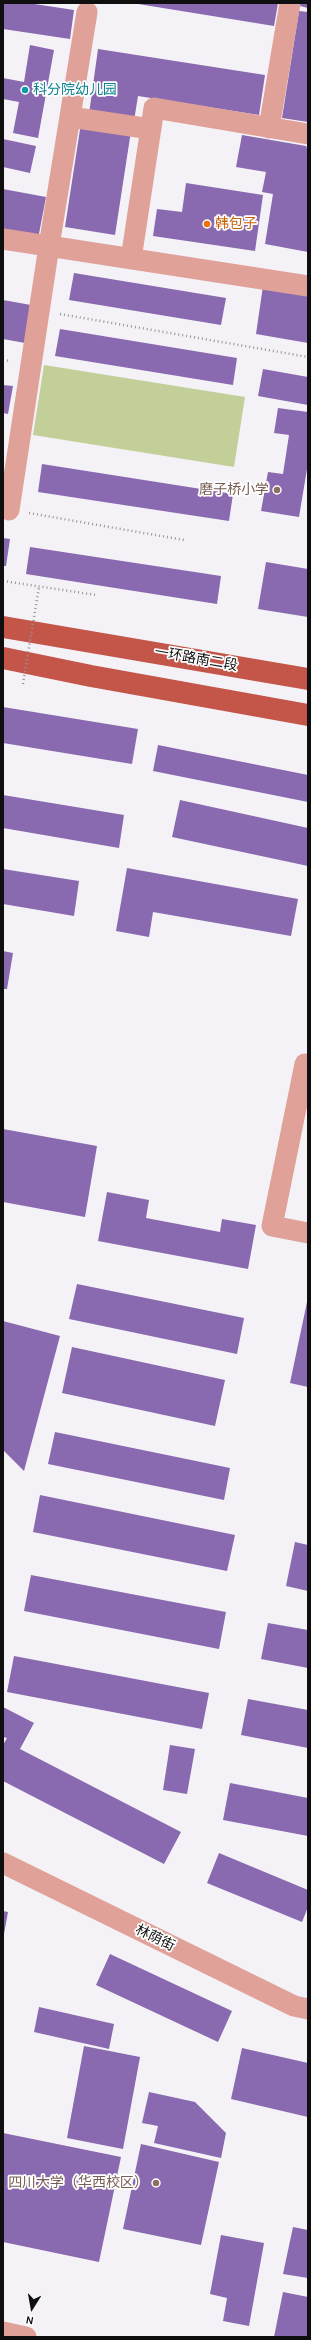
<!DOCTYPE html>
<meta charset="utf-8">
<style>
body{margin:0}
#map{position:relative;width:311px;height:2340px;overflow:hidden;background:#f4f2f7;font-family:Karla,sans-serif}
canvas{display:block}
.frame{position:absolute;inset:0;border:4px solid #0f0f10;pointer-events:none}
.north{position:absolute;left:12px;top:2288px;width:40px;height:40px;-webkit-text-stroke:3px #fff;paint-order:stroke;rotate:191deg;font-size:11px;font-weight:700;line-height:16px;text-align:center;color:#0f0f10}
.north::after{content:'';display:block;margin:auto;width:14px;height:18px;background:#0f0f10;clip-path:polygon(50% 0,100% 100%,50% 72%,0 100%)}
</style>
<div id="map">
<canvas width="311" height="2340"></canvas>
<div class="frame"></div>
<div class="north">N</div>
</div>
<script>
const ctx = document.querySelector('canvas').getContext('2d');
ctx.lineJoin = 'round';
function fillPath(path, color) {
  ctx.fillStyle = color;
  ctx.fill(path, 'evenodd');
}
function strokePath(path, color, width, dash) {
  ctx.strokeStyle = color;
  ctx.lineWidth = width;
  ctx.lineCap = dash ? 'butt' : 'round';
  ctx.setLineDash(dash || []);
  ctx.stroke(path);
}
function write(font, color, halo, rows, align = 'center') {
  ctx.font = font + ' Karla,"Noto Sans SC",sans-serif';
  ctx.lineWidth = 3.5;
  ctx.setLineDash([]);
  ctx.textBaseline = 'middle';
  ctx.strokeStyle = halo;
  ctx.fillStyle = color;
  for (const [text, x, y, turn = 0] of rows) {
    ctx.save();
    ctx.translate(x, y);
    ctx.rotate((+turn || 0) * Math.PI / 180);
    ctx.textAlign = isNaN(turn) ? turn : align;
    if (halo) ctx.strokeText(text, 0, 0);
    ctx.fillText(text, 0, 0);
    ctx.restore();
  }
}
const green = new Path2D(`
 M 44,365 L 245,397 L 234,467 L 33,435 Z`);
const building = new Path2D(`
 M 3,3 L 28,3 L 74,10 L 70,39 L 3,29 Z
 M 132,3 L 278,3 L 274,26 Z
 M 300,3 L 308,3 L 308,8 L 300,6 Z
 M 299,11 L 308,12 L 308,122 L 282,118 Z
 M 30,45 L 54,50 L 38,138 L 13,133 L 19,102 L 3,99 L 3,78 L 24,82 Z
 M 98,49 L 265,75 L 259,115 L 138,96 L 134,121 L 89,114 Z
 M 81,123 L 131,131 L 115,235 L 65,227 Z
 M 242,135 L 306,146 L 308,150 L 308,252 L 265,244 L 273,194 L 262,192 L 266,172 L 236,167 Z
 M 3,139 L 36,146 L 30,173 L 3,167 Z
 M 186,183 L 263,195 L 255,251 L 153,236 L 157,209 L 182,212 Z
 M 3,189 L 46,197 L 38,239 L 3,233 Z
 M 74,273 L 226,298 L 221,325 L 69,300 Z
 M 263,286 L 308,293 L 308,343 L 256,334 Z
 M 3,300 L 31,305 L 25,343 L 3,339 Z
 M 60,329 L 237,358 L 233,385 L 55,356 Z
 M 263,369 L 308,377 L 308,405 L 258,396 Z
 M 3,385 L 13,386 L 8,414 L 3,413 Z
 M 278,408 L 308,412 L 308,463 L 299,517 L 261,511 L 268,472 L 283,474 L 289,435 L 274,433 Z
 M 42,464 L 233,494 L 229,521 L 38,492 Z
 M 3,538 L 10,539 L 6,566 L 3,566 Z
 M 30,547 L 221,576 L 217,604 L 26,574 Z
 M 266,562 L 308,569 L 308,617 L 258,609 Z
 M 3,707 L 138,729 L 132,764 L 3,743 Z
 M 158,745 L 308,775 L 308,802 L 153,771 Z
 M 3,795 L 124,815 L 119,848 L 3,828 Z
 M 180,800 L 308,828 L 308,866 L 172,837 Z
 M 127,868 L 298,899 L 291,936 L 153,912 L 149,937 L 116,931 Z
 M 3,869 L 79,881 L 74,916 L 3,904 Z
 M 3,951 L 13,953 L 7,989 L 3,989 Z
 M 3,1129 L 97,1146 L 85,1217 L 3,1202 Z
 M 107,1192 L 149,1200 L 146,1218 L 220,1232 L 222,1219 L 256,1225 L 248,1269 L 98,1241 Z
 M 77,1284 L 244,1318 L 237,1354 L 69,1319 Z
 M 307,1302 L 308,1302 L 308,1387 L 290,1383 Z
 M 3,1321 L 60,1336 L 24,1471 L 3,1450 Z
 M 72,1347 L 225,1380 L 215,1426 L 62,1393 Z
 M 55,1432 L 230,1468 L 224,1500 L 48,1464 Z
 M 40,1495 L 235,1535 L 227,1571 L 33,1532 Z
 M 295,1542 L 308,1545 L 308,1591 L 286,1586 Z
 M 31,1575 L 226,1612 L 219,1649 L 24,1611 Z
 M 268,1623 L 308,1630 L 308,1668 L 261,1659 Z
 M 14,1656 L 209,1693 L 202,1729 L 7,1692 Z
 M 248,1699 L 308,1710 L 308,1748 L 241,1735 Z
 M 3,1707 L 34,1723 L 20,1749 L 181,1832 L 164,1864 L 3,1781 L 3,1745 L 7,1738 L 3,1737 Z
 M 170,1745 L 195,1749 L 187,1794 L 163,1790 Z
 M 230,1783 L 308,1798 L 308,1836 L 223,1820 Z
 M 219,1853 L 308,1890 L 308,1907 L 302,1922 L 207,1883 Z
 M 3,1911 L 8,1912 L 4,1934 L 3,1934 Z
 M 110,1954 L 232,2011 L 218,2042 L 96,1985 Z
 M 39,2007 L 114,2024 L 109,2049 L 34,2032 Z
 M 84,2046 L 140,2057 L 123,2149 L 67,2138 Z
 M 242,2048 L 308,2063 L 308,2117 L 231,2099 Z
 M 149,2092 L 195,2102 L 226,2133 L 221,2158 L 154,2143 L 158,2126 L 142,2123 Z
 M 3,2133 L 121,2157 L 99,2262 L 3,2242 Z
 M 141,2144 L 219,2162 L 201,2245 L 123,2229 Z
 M 293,2227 L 308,2230 L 308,2278 L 283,2274 Z
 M 221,2235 L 264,2243 L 249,2326 L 223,2321 L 227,2298 L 210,2294 Z
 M 283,2292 L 308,2297 L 308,2337 L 274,2337 Z`);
const path = new Path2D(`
 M 60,314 L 308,357
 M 3,360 L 11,361
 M 29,513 L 184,540
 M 3,581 L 96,595`);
const minor = new Path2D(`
 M 70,117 L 151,129
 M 269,128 L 290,3
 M 3,239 L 308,286
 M 131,259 L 154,108 L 308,134
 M 9,510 L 49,246 L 87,12
 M 308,1065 L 305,1064 L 272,1226 L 308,1233
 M 3,1863 L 294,2006 L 308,2009
 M 3,2332 L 26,2337`);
const major = new Path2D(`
 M 3,627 L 308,679
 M 3,658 L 91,676 L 308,715`);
const pathBridge = new Path2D(`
 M 23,684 L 39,587`);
const markers = [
 [25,90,4,"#0f9aa8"],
 [207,224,4,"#e8710a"],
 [277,490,4,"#8d6e63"],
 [156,2183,4,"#8d6e63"]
];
const cultureNames = [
 ["科分院幼儿园",33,90]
];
const foodNames = [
 ["韩包子",215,224]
];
const educationNames = [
 ["磨子桥小学",269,490],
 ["四川大学（华西校区）",148,2183]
];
const streetNames = [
 ["一环路南二段",196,659,10],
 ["林荫街",155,1938,26]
];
fillPath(green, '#c2cf98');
fillPath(building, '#8969af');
strokePath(path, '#959397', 2.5, [1, 3]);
strokePath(minor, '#dfa198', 21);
strokePath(major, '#c45549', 22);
strokePath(pathBridge, '#959397', 2.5, [1, 3]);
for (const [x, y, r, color] of markers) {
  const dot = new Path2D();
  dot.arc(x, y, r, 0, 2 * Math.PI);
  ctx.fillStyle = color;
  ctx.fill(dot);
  strokePath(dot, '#fff', 1.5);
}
write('14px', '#0d838f', '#fff', cultureNames, 'left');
write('14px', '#c56008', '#fff', foodNames, 'left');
write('14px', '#785e54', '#fff', educationNames, 'right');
write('14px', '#0f0f10', '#fff', streetNames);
</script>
